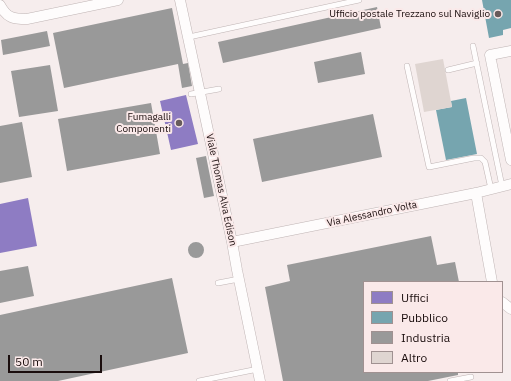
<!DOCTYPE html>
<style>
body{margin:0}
#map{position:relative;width:511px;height:381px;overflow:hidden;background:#f6eded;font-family:"IBM Plex Sans",sans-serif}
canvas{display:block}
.legend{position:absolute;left:363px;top:281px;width:140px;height:92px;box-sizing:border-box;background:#fae9e9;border:1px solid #a09191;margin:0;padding:5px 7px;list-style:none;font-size:12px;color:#1a0d0d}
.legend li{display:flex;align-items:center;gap:8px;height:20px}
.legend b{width:20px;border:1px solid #a09191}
.scale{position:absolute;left:8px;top:355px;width:94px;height:18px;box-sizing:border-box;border:2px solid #1a0d0d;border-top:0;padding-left:5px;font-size:12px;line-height:14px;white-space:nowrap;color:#1a0d0d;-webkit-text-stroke:3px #fae9e9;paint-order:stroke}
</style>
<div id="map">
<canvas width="511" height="381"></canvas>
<ul class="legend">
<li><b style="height:11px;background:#8e7cc3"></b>Uffici</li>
<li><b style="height:11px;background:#76a5af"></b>Pubblico</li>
<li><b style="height:11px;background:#999"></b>Industria</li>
<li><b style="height:11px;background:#dfd5d1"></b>Altro</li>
</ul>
<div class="scale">50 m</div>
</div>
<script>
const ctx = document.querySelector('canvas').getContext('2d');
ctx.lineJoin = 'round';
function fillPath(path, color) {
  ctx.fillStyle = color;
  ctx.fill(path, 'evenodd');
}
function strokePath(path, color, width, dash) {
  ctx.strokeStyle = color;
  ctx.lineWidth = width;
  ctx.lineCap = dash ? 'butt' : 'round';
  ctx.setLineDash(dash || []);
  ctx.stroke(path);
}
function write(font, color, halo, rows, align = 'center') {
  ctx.font = font + ' "IBM Plex Sans",sans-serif';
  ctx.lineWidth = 4;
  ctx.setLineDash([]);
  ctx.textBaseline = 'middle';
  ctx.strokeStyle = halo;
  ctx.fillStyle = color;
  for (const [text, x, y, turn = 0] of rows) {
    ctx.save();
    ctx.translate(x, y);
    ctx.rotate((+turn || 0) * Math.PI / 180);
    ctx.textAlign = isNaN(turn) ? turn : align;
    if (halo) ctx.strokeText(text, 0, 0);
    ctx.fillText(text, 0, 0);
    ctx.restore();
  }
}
const offices = new Path2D(`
 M 186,95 L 198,144 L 171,150 L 160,101 Z
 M 28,198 L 37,246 L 0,253 L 0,204 Z`);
const public = new Path2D(`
 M 482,0 L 511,0 L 511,28 L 503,30 L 503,35 L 489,38 Z
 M 466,98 L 477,154 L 446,160 L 436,110 L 452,107 L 451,101 Z`);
const industry = new Path2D(`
 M 377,7 L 381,28 L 223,63 L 218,42 Z
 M 172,8 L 183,64 L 188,63 L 192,86 L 182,88 L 178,64 L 64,88 L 53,33 Z
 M 47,31 L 50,46 L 3,55 L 1,40 Z
 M 361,52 L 365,74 L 318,83 L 314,62 Z
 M 50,65 L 58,111 L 19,117 L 11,71 Z
 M 151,103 L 160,154 L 67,171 L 58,119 Z
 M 373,114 L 382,157 L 262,182 L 253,139 Z
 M 22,122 L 32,177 L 0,183 L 0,126 Z
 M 206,156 L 214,196 L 204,198 L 196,158 Z
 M 431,236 L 437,265 L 455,262 L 459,282 L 364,282 L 364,372 L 458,372 L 458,375 L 428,381 L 283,381 L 265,287 L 290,281 L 287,265 Z
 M188 250a8 8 0 1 1 16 0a8 8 0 1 1-16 0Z
 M 28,266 L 34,296 L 0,303 L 0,271 Z
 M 172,278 L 188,353 L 58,381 L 0,381 L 0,315 Z`);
const building = new Path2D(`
 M 443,59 L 452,107 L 424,112 L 415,64 Z`);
const service = new Path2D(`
 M 189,37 L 359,0
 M 473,46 L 502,186
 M 407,66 L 429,167 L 474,158 L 481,158 L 485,162 L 491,189
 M 448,70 L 477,63
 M 191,94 L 219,89
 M 218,283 L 239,279
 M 199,381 L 258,369
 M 450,381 L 471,377`);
const minor = new Path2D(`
 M 180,0 L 232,242 L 237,270 L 260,381
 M 0,5 C 7,18 13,19 27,19 L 118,0
 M 511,51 L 490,55 L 511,160
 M 476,193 L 492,282
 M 232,242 L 476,193 L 511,184
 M 502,302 L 511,309`);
const markers = [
 [498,14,4,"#675b5b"],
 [179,123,4,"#675b5b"]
];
const poiNames = [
 ["Ufficio postale Trezzano sul Naviglio",490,14],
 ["Fumagalli",171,117],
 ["Componenti",171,129]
];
const streetNames = [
 ["Viale Thomas Alva Edison",221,190,78],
 ["Via Alessandro Volta",372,214,-12]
];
fillPath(offices, '#8e7cc3');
fillPath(public, '#76a5af');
fillPath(industry, '#999');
fillPath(building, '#dfd5d1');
strokePath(service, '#bfb4b4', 6);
strokePath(minor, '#bfb4b4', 11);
strokePath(service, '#fefcfc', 5);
strokePath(minor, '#fefcfc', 10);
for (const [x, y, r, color] of markers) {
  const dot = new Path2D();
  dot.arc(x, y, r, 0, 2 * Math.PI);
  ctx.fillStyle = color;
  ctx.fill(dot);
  strokePath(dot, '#fae9e9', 1.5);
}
write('10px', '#1a0d0d', '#fae9e9', poiNames, 'right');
write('10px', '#1a0d0d', '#fae9e9', streetNames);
</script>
